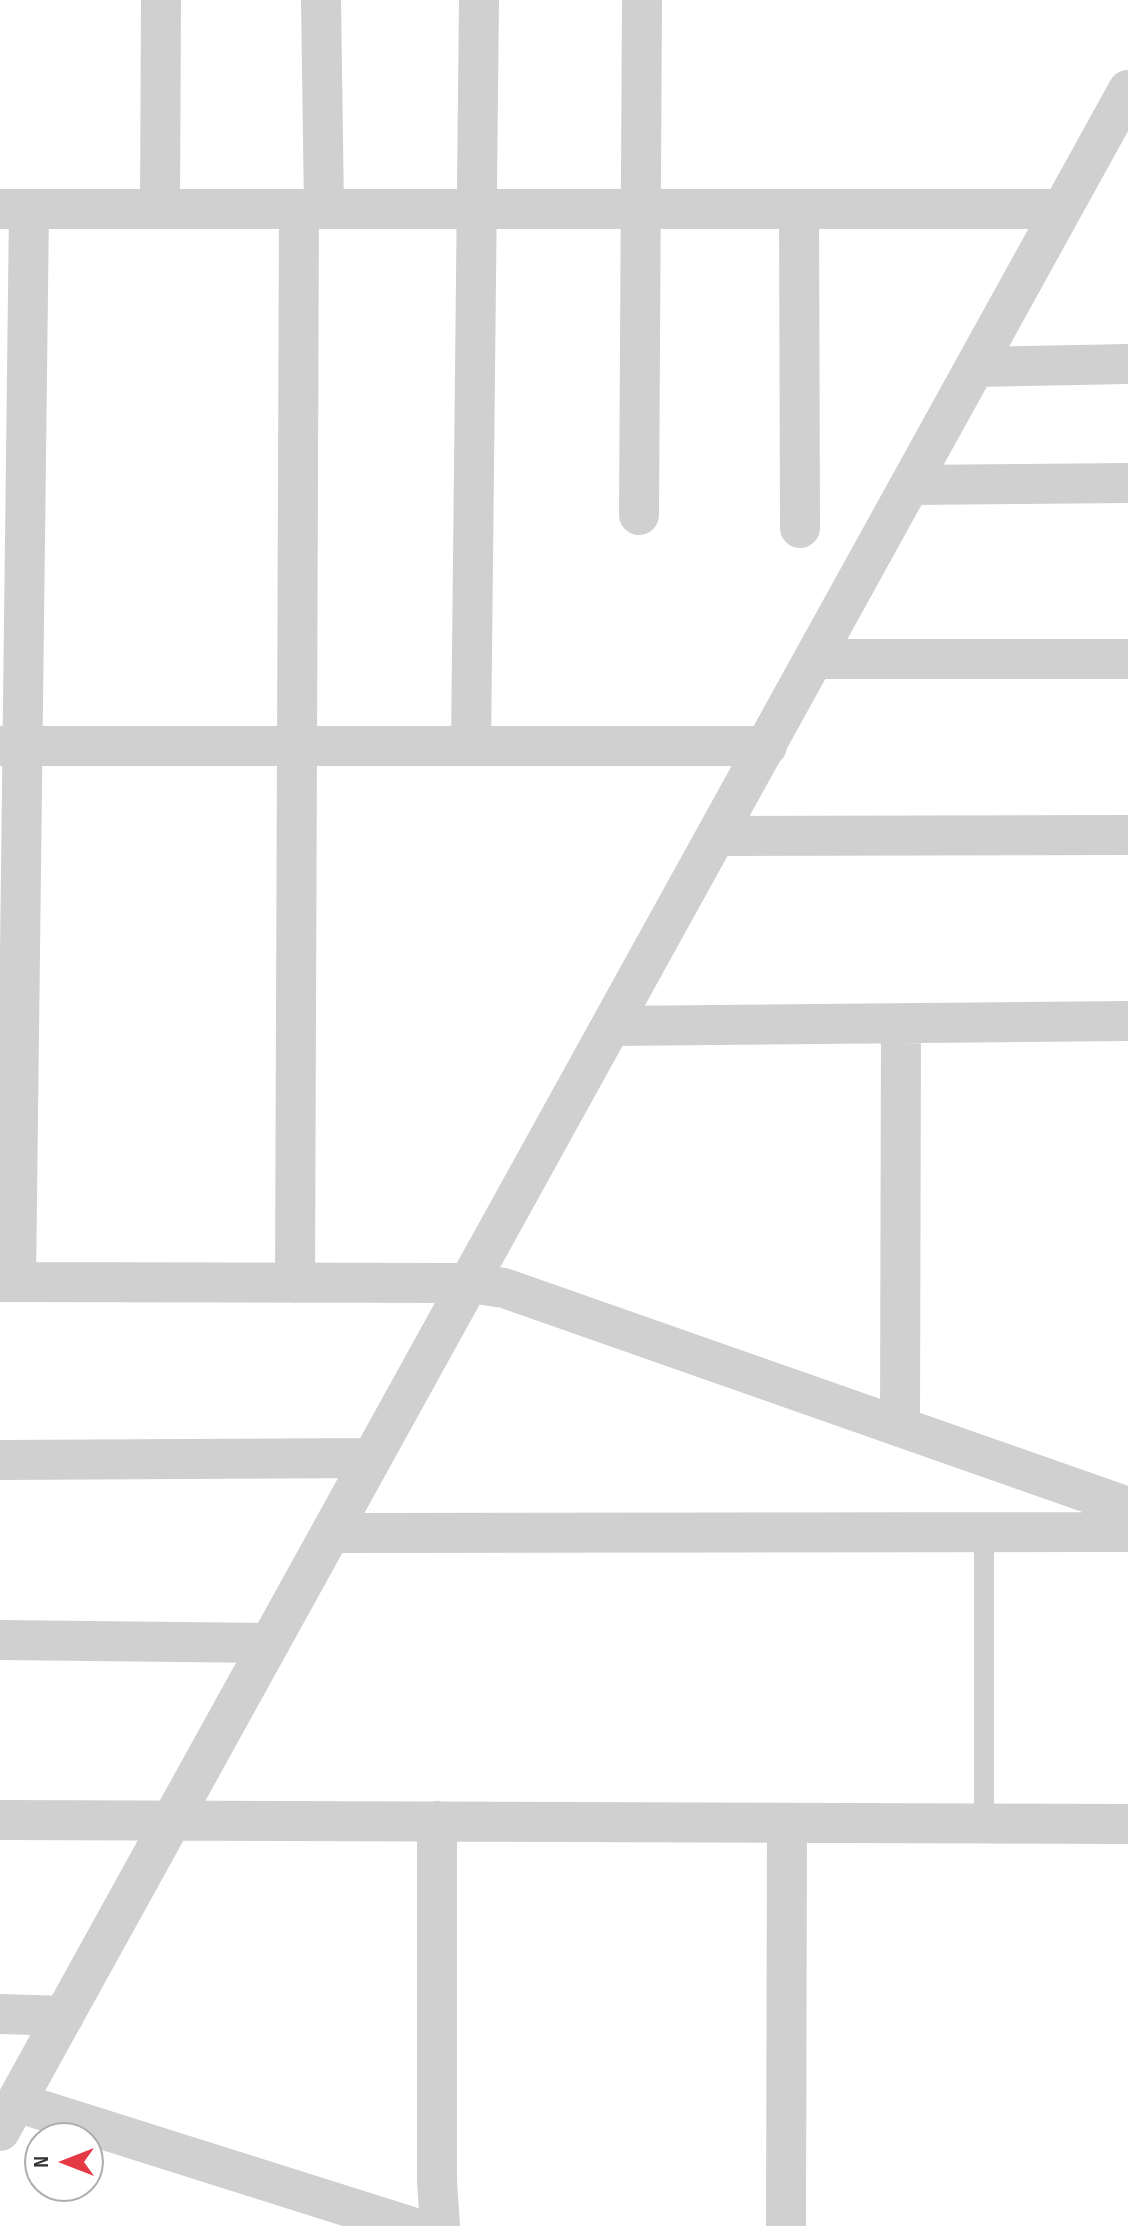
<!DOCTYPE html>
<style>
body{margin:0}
#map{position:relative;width:1128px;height:2226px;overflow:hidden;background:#fff;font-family:"Sofia Sans Condensed",sans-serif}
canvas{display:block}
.north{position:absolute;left:24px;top:2122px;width:80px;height:80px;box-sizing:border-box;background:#fff;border:2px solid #adadad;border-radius:50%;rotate:270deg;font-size:22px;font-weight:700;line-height:32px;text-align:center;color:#333}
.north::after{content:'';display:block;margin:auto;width:28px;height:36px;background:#e63946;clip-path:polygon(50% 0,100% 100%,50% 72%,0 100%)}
</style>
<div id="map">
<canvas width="1128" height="2226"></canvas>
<div class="north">N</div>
</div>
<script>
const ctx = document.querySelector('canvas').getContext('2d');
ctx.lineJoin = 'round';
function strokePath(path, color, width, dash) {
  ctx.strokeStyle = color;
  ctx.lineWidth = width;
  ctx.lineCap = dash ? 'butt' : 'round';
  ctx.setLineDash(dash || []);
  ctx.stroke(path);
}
const lane = new Path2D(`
 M 984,1532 L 984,1823`);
const street = new Path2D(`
 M 321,0 L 324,209
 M 0,209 L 1062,209
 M 160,209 L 161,0
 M 799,209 L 800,528
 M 975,367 L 1128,364
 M 910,485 L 1128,483
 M 639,515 L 642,0
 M 814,659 L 1128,659
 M 0,746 L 767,746
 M 471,746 L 479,0
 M 717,836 L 1128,835
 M 612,1026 L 1128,1021
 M 0,1282 L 470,1283 L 504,1288 L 1128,1507
 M 16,1282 L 29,209
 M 295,1283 L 299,209
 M 900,1427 L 901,1023
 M 0,1460 L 372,1458
 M 331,1533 L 1128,1532
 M 0,1640 L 270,1643
 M 0,1820 L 1128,1824
 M 437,1821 L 437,2181 L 440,2226
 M 0,2014 L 64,2016
 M 16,2102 L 409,2226
 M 0,2131 L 1128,90
 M 786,2226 L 787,1823`);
strokePath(lane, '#d0d0d0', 20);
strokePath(street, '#d0d0d0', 40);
</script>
